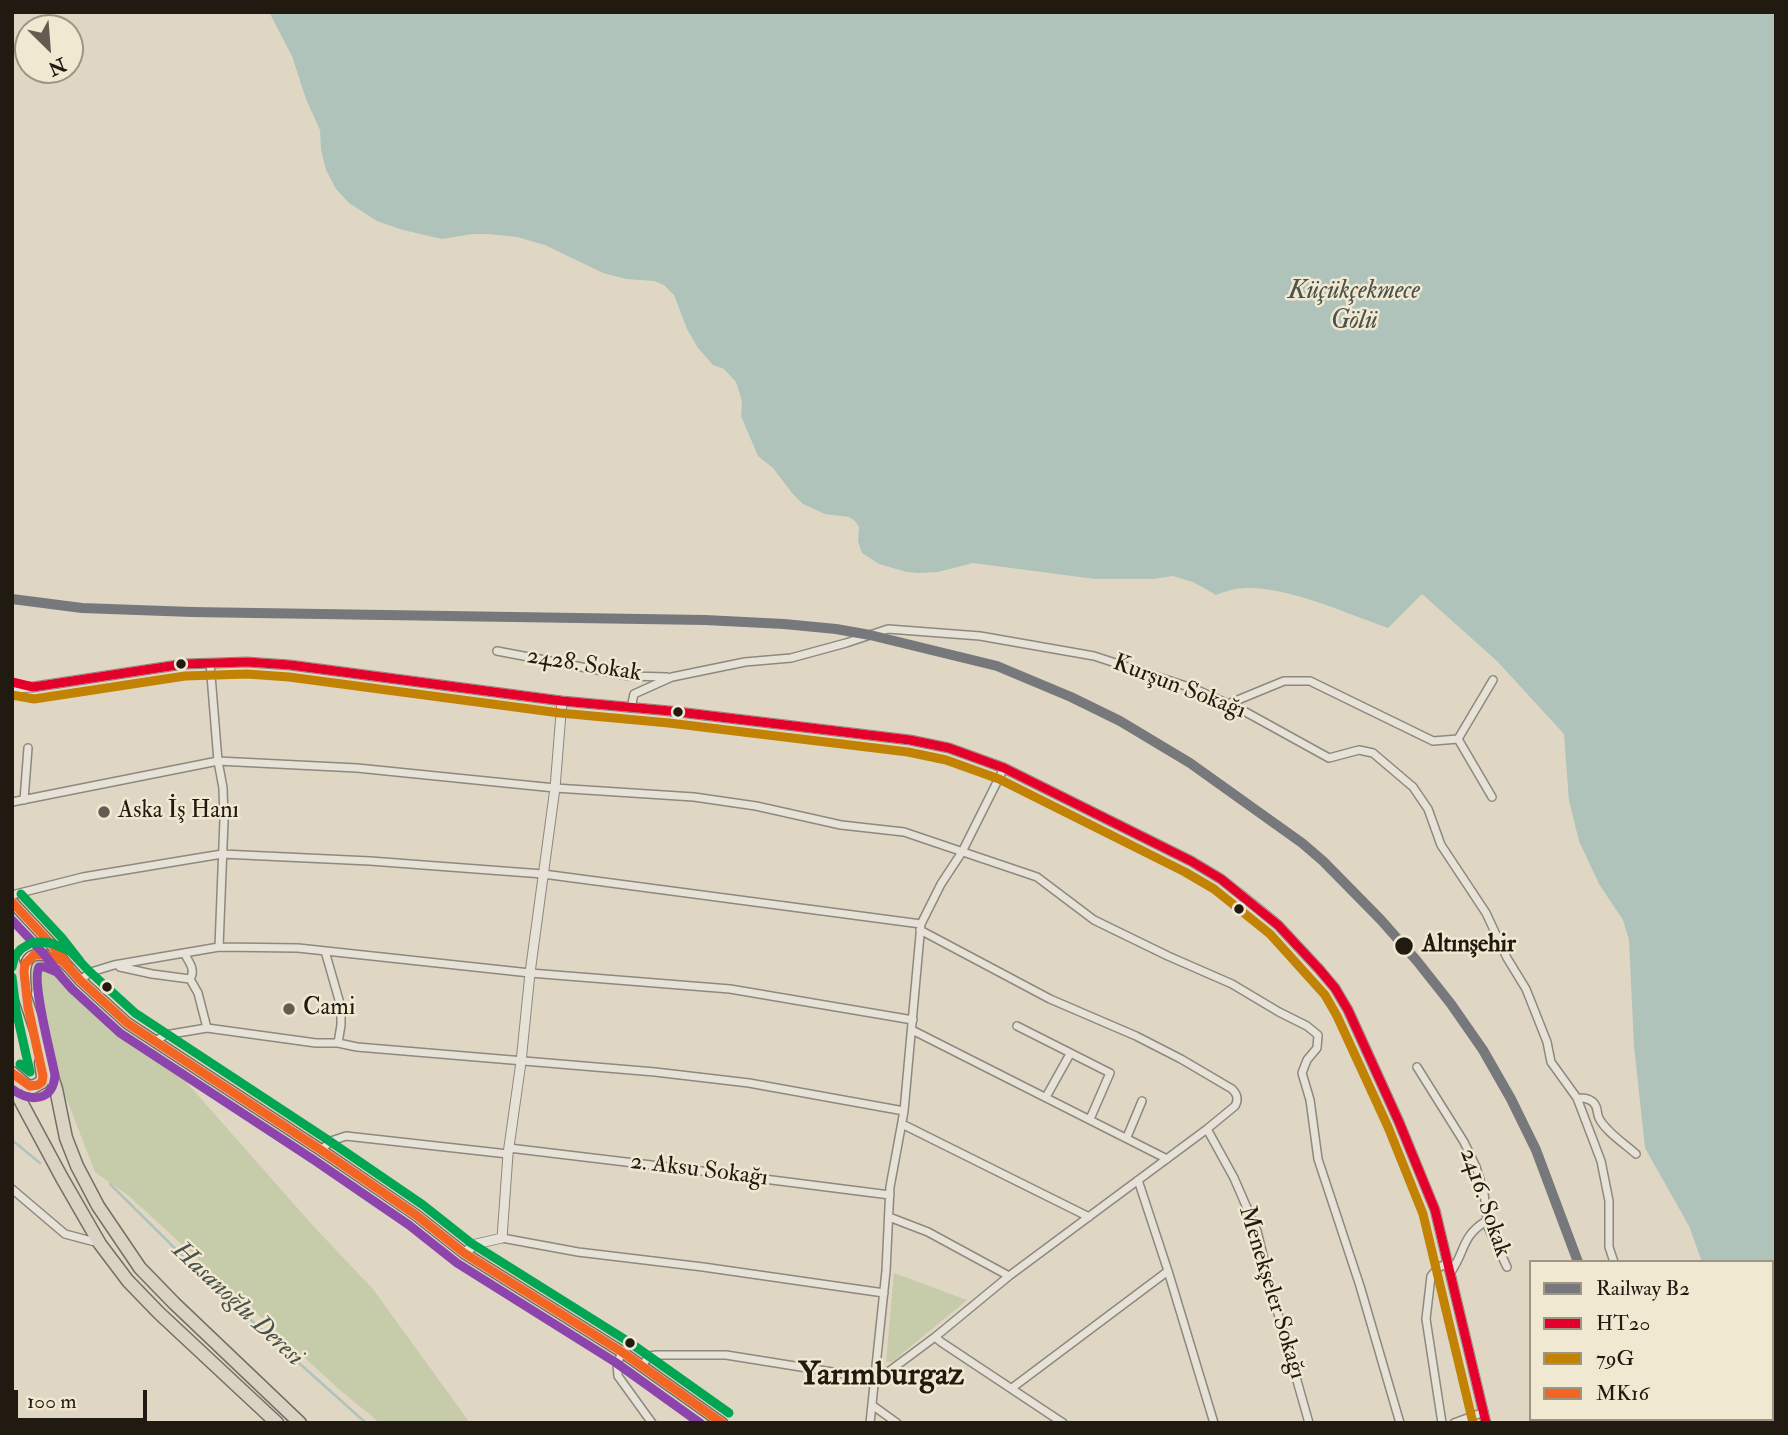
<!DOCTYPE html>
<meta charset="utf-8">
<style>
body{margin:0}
#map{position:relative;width:1788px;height:1435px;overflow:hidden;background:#dfd7c4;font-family:"IM FELL Double Pica",serif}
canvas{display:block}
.frame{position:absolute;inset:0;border:14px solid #211a11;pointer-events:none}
.legend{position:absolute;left:1529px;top:1260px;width:245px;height:161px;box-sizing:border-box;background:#f1e8d2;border:2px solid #9e9685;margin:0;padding:9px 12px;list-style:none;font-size:21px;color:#211a11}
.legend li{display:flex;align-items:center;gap:14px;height:35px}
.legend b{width:35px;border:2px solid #9e9685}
.north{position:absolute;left:14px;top:14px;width:70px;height:70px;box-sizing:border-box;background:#f1e8d2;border:2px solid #9e9685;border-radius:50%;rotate:155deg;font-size:19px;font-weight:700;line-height:28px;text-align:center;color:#211a11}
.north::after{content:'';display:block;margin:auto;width:24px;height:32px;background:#645c50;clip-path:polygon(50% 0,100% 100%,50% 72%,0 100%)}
.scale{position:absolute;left:14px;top:1390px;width:133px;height:32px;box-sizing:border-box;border:4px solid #211a11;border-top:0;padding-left:9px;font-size:21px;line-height:24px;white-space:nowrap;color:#211a11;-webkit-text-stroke:5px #f1e8d2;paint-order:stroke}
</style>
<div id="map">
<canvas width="1788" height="1435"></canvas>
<div class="frame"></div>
<ul class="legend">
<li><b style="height:9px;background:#77787c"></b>Railway B2</li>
<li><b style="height:9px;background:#e4002b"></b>HT20</li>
<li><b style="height:9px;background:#c28304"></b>79G</li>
<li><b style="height:9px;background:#f26522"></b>MK16</li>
</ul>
<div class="north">N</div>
<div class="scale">100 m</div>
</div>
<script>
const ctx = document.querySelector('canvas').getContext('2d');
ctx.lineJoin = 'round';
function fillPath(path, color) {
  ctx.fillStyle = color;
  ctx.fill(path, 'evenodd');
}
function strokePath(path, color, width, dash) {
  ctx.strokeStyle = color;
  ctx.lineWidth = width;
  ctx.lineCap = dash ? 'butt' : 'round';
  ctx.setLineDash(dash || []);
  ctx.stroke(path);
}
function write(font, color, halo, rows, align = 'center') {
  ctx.font = font + ' "IM FELL Double Pica",serif';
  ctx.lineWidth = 5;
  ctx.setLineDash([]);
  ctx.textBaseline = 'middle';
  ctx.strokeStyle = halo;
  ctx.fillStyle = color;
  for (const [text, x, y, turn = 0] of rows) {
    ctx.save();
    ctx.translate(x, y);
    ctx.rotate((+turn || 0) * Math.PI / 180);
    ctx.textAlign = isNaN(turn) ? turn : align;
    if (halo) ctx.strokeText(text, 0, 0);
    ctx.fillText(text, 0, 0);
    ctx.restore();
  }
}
const green = new Path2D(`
 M 42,958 L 51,963 L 77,990 L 138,1043 L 164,1057 L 316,1229 L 373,1289 L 470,1423 L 380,1423 L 341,1391 L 129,1196 L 95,1172 L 65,1095 L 30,980 L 34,960 Z
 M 894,1273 L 967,1300 L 892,1362 L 886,1362 Z`);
const water = new Path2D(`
 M 269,12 L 1776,12 L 1776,1377 L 1772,1370 L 1772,1262 L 1702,1262 L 1689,1226 L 1645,1148 L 1634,1046 L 1629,940 L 1623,920 L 1599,884 L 1579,841 L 1569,801 L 1564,734 L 1497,661 L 1422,594 L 1388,628 C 1348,614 1289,587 1247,588 C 1236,588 1226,591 1216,595 L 1193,582 L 1173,576 L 1153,579 L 1095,579 L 973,563 L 938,572 L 918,573 L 907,572 L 879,564 L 862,553 L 858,541 L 859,527 L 855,521 L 849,517 L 825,514 L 803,504 L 792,493 L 773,468 L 758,456 L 741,416 L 742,401 L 736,382 L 724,369 L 713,365 L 698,348 L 687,329 L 674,295 L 664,285 L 654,281 L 626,279 L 603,273 L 545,245 L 517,237 L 488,234 L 473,234 L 442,239 L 403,230 L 377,221 L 349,203 L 336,189 L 326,170 L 321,150 L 320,130 L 306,99 L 292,56 Z`);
const stream = new Path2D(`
 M 12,1140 L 40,1163
 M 110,1184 L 214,1287 L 366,1423`);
const minor = new Path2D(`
 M 497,651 L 629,676 L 667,677
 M 210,663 L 218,761 L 223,788 L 224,820 L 219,947
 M 1228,704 L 1284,681 L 1310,681 L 1433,741 L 1458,739 L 1493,680
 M 631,708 L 634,694 L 672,677 L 745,662 L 791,658 L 846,643 L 888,629 L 980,636 L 1094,656 L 1195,689 L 1242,710 L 1329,758 L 1359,750 L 1373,753 L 1413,787 L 1428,809 L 1441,845 L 1486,913 L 1507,958 L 1526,989 L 1547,1042 L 1551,1062 L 1577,1098 L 1601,1161 L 1609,1201 L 1609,1247 L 1614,1262
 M 1458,739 L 1492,797
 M 24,800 L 28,748
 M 12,802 L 218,761 L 357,768 L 555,788 L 694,797 L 756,806 L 841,825 L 904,832 L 1037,877 L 1094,920 L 1168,956 L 1232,984 L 1279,1012 L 1307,1026 L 1318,1035 L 1317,1048 L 1307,1060 L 1302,1073 L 1310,1100 L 1318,1159 L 1360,1286 L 1400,1423
 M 12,895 L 83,877 L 222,854 L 370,861 L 543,874 L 921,924
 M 325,951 L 341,1007 L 341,1025 L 338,1043
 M 120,967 L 152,974 L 190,979 C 196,970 189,962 184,953
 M 190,979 L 198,993 L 207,1028
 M 80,980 L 91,972 L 114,965 L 219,947 L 298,948 L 530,973 L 730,989 L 913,1020
 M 1017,1026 L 1110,1073 L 1090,1119
 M 912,1030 L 1167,1159
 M 156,1041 L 165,1035 L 207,1028 L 316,1043 L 338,1043 L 357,1047 L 655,1072 L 749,1083 L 904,1111
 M 1417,1067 L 1464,1142 L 1476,1167 L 1484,1193 L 1488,1227 L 1507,1267
 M 1046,1097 L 1070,1054
 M 1577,1098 C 1584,1098 1588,1098 1593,1102 C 1599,1108 1596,1112 1599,1118 C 1605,1131 1625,1144 1636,1154
 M 902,1124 L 1089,1217
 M 1207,1129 L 1234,1178 L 1257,1231 L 1273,1296 L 1309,1423
 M 1127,1137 L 1142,1101
 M 509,1148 L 701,1171 L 890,1195
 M 321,1150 L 331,1141 L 346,1136 L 508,1154
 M 1138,1180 L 1168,1271 L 1214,1423
 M 12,1189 L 65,1234 L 99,1243
 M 889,1217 L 928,1232 L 1009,1276
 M 502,1238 L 578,1252 L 703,1267 L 884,1293
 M 1451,1272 C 1466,1250 1461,1237 1486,1221
 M 935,1337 L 941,1342 L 1063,1423
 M 622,1352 L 617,1364 L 618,1376 L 652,1423
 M 641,1366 L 650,1356 L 656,1355 L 726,1355 L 876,1379 L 880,1378 L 935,1337 L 1009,1276 L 1207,1129 L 1235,1106 C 1239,1099 1237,1094 1232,1089 L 1181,1059 L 1136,1036 L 1050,999 L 920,930
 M 1012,1388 L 1168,1271
 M 872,1405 L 897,1423
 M 1639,1419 L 1639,1423
 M 870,1423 L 886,1271 L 890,1187 L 904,1111 L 921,924 L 941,884 L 962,852 L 1004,768
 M 1442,1423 L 1426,1319 L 1431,1276 L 1438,1268 L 1449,1262
 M 1454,1423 L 1484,1412`);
const tertiary = new Path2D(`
 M 12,688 L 33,687 L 184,664 L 247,662 L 290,665 L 562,701 L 670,711 L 910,740 L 949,748 L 1004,768 L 1191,861 L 1221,879 L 1260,910 L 1278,925 L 1319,969 L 1335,988 L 1348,1010 L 1399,1122 L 1435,1210 L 1486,1423
 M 464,1253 L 476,1244 L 502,1238 L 508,1154 L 521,1062 L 530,973 L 555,788 L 562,701`);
const secondary = new Path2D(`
 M 12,902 L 53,946 L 64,962 L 80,980 L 127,1023 L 321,1150 L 416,1215 L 464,1253 L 622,1352 L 722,1423
 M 26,990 C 22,957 28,947 62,961`);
const primary = new Path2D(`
 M 12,959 L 56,1089 L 66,1138 L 77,1166 L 98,1206 L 140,1268 L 174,1303 L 300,1423
 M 12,1073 L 27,1086 L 33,1087 L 42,1082 L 43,1076 L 41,1063
 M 12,1085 L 62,1178 L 100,1244 L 128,1281 L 159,1313 L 277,1423`);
const bus1 = new Path2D(`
 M 12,682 L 33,687 L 184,664 L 247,662 L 290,665 L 562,701 L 670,711 L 910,740 L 949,748 L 1004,768 L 1191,861 L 1221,879 L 1278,925 L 1319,969 L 1335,988 L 1348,1010 L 1399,1122 L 1435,1210 L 1486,1423`);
const bus2 = new Path2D(`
 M 12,695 L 34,699 L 185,676 L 247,674 L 289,677 L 560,713 L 669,723 L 908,752 L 946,760 L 999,779 L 1185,872 L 1214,889 L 1270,934 L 1325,995 L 1337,1016 L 1388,1127 L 1423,1214 L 1473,1423`);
const bus3 = new Path2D(`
 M 12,902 L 53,946 L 70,968
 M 12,1073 L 30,1086 L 38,1085 L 42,1082 L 43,1076 L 28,1007 L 24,972 L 25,964 L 34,955 L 48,955 L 64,962 L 80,980 L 127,1023 L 321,1150 L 416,1215 L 464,1253 L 622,1352 L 722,1423`);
const bus4 = new Path2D(`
 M 12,920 L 44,954 L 60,975
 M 12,1089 C 31,1103 53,1101 55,1075 C 51,1054 31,981 39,967 L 45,967 L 57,972 L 72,989 L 120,1033 L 314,1160 L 409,1225 L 457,1263 L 615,1362 L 700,1423`);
const bus5 = new Path2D(`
 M 21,894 L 62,938 L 80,961
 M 12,967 L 15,956 L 21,949 L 31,943 L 40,942 L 51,943 L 70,951 L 89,971 L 135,1013 L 328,1140 L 423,1205 L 471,1243 L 629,1342 L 729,1413
 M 12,977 L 16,1010 L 30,1072 L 20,1064`);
const rail1 = new Path2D(`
 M 12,599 L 82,608 L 192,612 L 705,620 L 784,624 L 836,629 L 870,635 L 997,666 L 1071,697 L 1120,721 L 1190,763 L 1302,843 L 1323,861 L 1381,920 L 1417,961 L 1451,1004 L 1483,1050 L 1511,1099 L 1536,1150 L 1578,1262`);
const markers = [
 [181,664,6,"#211a11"],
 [678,712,6,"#211a11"],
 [104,812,7,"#645c50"],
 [1239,909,6,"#211a11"],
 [1404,946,10,"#211a11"],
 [107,987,6,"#211a11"],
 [289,1009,7,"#645c50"],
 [630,1343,6,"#211a11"]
];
const streetNames = [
 ["2428. Sokak",584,666,9],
 ["Kurşun Sokağı",1179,688,21],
 ["2. Aksu Sokağı",699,1171,7],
 ["2416. Sokak",1484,1203,71],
 ["Menekşeler Sokağı",1271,1293,73]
];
const poiNames = [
 ["Aska İş Hanı",118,812],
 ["Cami",303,1009]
];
const stopNames = [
 ["Altınşehir",1422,946]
];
const waterNames = [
 ["Küçükçekmece",1354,292],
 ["Gölü",1354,322],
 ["Hasanoğlu Deresi",237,1305,43]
];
const districtNames = [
 ["Yarımburgaz",881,1377]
];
fillPath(green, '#c6cbaa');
fillPath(water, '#afc3bb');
strokePath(stream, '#afc3bb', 2.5);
strokePath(minor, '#8e887d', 10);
strokePath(tertiary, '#8e887d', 11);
strokePath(secondary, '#746e64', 13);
strokePath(primary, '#746e64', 15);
strokePath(minor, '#e6e2d8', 7);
strokePath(tertiary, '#e6e2d8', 9);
strokePath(secondary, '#e6e2d8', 10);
strokePath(primary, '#dad2c3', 12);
strokePath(bus1, '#e4002b', 9);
strokePath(bus2, '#c28304', 9);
strokePath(bus3, '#f26522', 9);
strokePath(bus4, '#8e44ad', 9);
strokePath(bus5, '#00a651', 9);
strokePath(rail1, '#77787c', 10);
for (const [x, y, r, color] of markers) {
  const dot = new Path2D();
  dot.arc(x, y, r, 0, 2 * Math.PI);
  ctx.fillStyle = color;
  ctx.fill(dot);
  strokePath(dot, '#f1e8d2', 2.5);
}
write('24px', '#211a11', '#f1e8d2', streetNames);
write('24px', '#211a11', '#f1e8d2', poiNames, 'left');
write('bold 24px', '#211a11', '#f1e8d2', stopNames, 'left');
write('italic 26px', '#4b524b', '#f1e8d2', waterNames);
write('bold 32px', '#211a11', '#f1e8d2', districtNames);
</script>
